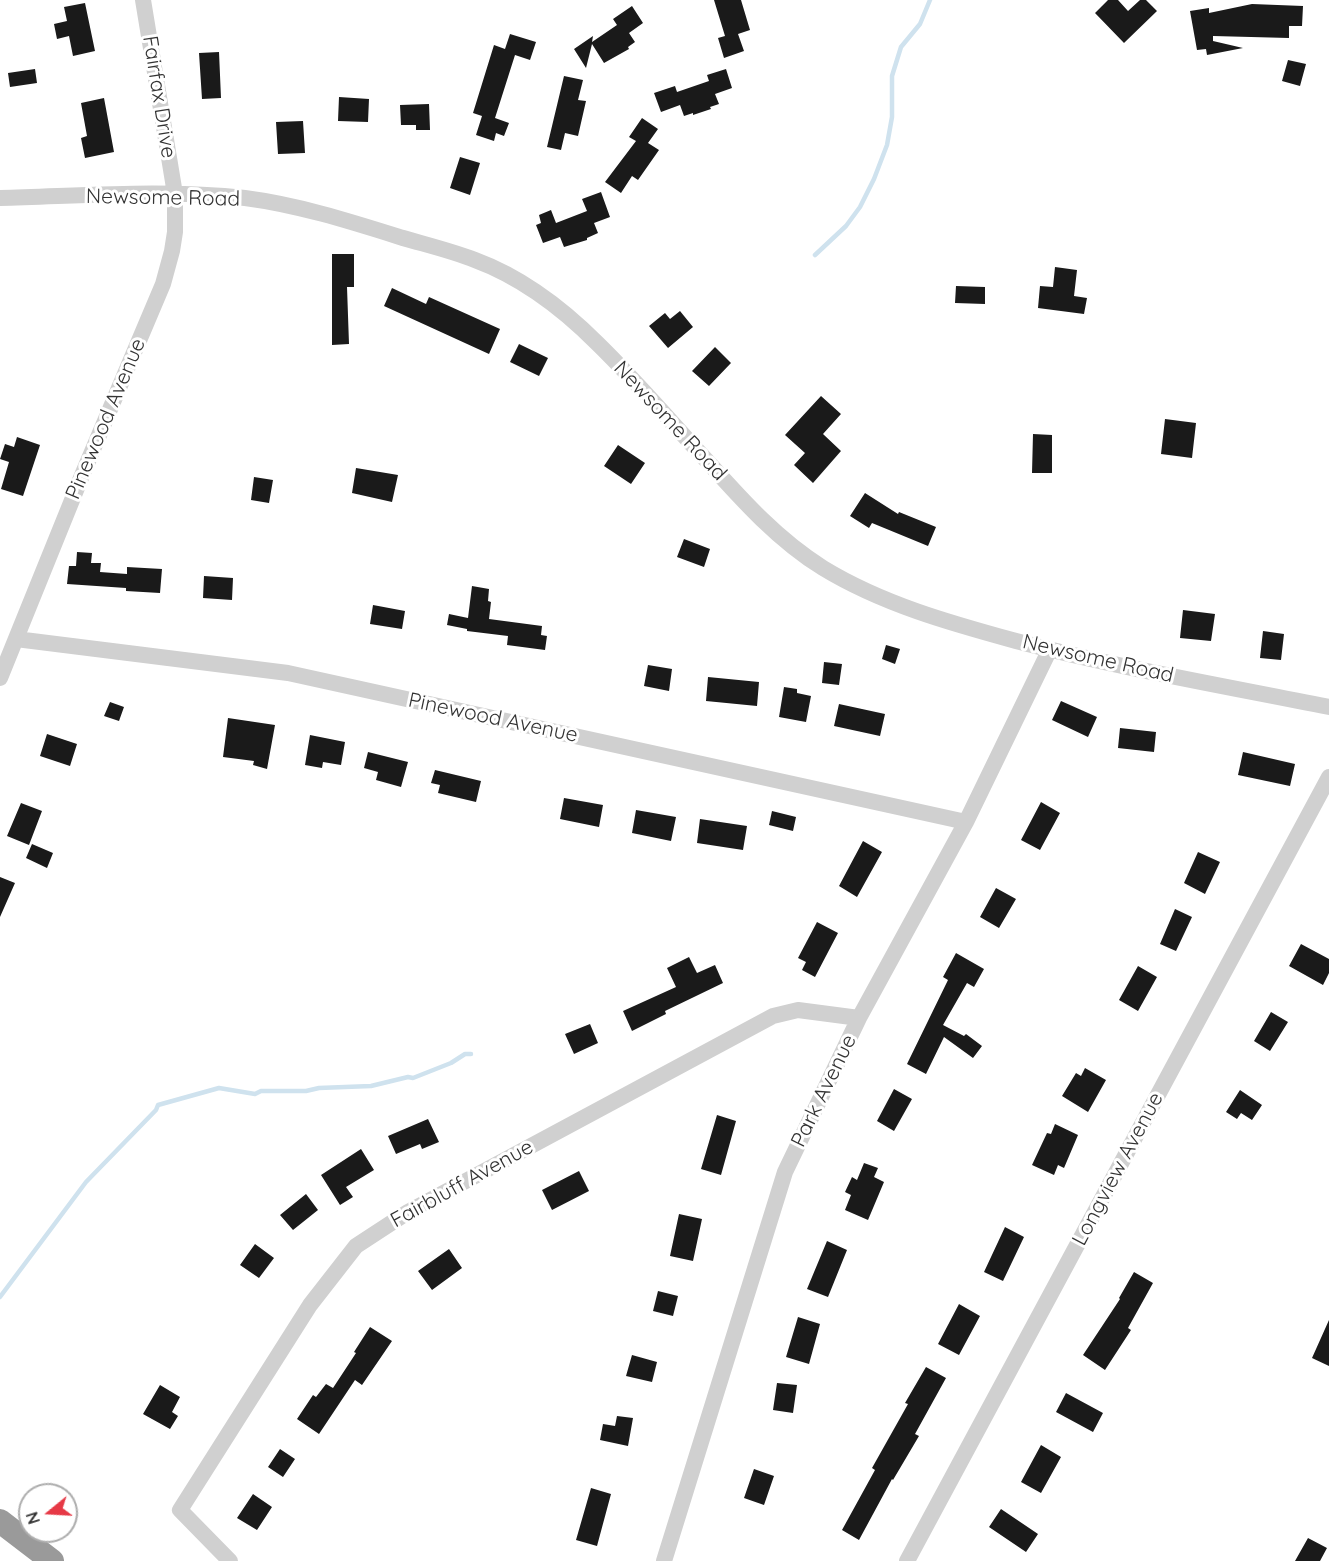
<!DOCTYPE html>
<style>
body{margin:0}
#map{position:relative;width:1329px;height:1561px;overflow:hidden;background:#fff;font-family:Quicksand,sans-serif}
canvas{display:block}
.north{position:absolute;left:18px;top:1483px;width:60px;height:60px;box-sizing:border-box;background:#fff;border:2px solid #adadad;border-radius:50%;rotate:252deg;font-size:16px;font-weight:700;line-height:24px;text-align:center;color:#333}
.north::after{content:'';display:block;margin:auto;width:21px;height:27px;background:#e63946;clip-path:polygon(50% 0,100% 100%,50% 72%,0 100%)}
</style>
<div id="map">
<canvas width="1329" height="1561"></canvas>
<div class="north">N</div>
</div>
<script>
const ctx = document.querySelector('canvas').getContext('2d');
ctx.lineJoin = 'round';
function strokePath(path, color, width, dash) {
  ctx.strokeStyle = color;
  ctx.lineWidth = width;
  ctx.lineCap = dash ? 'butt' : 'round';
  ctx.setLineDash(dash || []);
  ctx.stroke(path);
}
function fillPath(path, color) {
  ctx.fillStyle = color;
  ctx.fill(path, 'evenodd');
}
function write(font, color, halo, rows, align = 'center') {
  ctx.font = font + ' Quicksand,sans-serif';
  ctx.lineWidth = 6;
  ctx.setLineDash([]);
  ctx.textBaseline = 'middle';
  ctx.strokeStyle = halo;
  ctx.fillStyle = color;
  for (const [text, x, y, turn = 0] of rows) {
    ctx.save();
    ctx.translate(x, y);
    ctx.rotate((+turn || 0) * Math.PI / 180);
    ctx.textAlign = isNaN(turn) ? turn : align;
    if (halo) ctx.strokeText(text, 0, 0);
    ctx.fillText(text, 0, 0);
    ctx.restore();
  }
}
const stream = new Path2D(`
 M 815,255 L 846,226 L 860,207 L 874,179 L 887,145 L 892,117 L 892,76 L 901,47 L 920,24 L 930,0
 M 0,1297 L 86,1182 L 156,1110 L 158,1105 L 219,1088 L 255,1094 L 261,1091 L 306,1091 L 319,1088 L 371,1086 L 408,1077 L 413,1078 L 451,1063 L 465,1054 L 471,1054`);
const building = new Path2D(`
 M 714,0 L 741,0 L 750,30 L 738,34 L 744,51 L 724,58 L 718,38 L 725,36 Z
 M 1108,0 L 1118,0 L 1128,11 L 1140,0 L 1146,0 L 1157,11 L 1124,43 L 1095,13 Z
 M 85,3 L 95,51 L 73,56 L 69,36 L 57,39 L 54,24 L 67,21 L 64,7 Z
 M 1252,4 L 1303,6 L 1302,26 L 1289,26 L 1289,38 L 1213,36 L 1213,41 L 1243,48 L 1207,55 L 1206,49 L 1197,50 L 1190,11 L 1209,8 L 1209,13 Z
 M 632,6 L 643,23 L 629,33 L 635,42 L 628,47 L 629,49 L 604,63 L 592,44 L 586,68 L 574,49 L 593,36 L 592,42 L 617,25 L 613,19 Z
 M 510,34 L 536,42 L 530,60 L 515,55 L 495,118 L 509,123 L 504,136 L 496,133 L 494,141 L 476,135 L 482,116 L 473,113 L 494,45 L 505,49 Z
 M 219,52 L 221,98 L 202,99 L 199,53 Z
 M 1288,60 L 1306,64 L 1300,86 L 1282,81 Z
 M 35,69 L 37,83 L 10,87 L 8,73 Z
 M 726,69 L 732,88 L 715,94 L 719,104 L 710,107 L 711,109 L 693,115 L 693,113 L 684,116 L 680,105 L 661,112 L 654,93 L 675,86 L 677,92 L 709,81 L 707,75 Z
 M 564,76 L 583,80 L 578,100 L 586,101 L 578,136 L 565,133 L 561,150 L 547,147 Z
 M 339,97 L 369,99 L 368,122 L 338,121 Z
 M 104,98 L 114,152 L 85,158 L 81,138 L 87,136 L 81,103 Z
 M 429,104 L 430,130 L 416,130 L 416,125 L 401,125 L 400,105 Z
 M 642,118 L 658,129 L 648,143 L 659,150 L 638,180 L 632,176 L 621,193 L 605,182 L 636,141 L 629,137 Z
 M 303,121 L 305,153 L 278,154 L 276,122 Z
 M 460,157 L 480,163 L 470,195 L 450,188 Z
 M 601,192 L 610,217 L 594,223 L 598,233 L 587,238 L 587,240 L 564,247 L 560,237 L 543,243 L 536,225 L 541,223 L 539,215 L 551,210 L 556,223 L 587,211 L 582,199 Z
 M 332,254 L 354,254 L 354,287 L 347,287 L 349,344 L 332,345 Z
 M 1055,267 L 1077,270 L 1074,296 L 1087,298 L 1084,314 L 1038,308 L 1040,286 L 1053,287 Z
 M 956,286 L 985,287 L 985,304 L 955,303 Z
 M 392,288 L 426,304 L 429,297 L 500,329 L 489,354 L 384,306 Z
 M 680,311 L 693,327 L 668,348 L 649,326 L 665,313 L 670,319 Z
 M 519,344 L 548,358 L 539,376 L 510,362 Z
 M 715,347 L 731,363 L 709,386 L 692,371 Z
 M 821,396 L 841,414 L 823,434 L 841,451 L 813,483 L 794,465 L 805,453 L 785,435 Z
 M 1165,419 L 1196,423 L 1192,458 L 1161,454 Z
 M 1033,434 L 1052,435 L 1052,473 L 1032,473 Z
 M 17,437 L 40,445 L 23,496 L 1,489 L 9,462 L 0,459 L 5,444 L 14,447 Z
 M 618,445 L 645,463 L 631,484 L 604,466 Z
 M 356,468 L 398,475 L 392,502 L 352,493 Z
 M 254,477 L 273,480 L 269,503 L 251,500 Z
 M 865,493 L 898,514 L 899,512 L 936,527 L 928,546 L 872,523 L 869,528 L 850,516 Z
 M 684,539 L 710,549 L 704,567 L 677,557 Z
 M 77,552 L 92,553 L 91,563 L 101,563 L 100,572 L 127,574 L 127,567 L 162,569 L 160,593 L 126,591 L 126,588 L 67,584 L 69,566 L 76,566 Z
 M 204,576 L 233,578 L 232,600 L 203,598 Z
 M 472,586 L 489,589 L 488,601 L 491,602 L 489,619 L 542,626 L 541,635 L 547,636 L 545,650 L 507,645 L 508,636 L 467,631 L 467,629 L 447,625 L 449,614 L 468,618 Z
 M 373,605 L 405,611 L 402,629 L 370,624 Z
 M 1183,610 L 1215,614 L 1211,641 L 1180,638 Z
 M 1263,631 L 1284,634 L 1281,660 L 1260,658 Z
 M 886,645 L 900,649 L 895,664 L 882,659 Z
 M 824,662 L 842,664 L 839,685 L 822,683 Z
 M 648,665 L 672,669 L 669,691 L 644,686 Z
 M 708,677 L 759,682 L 757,706 L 706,701 Z
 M 784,687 L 797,689 L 797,693 L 811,696 L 806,722 L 779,717 Z
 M 1061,701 L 1097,717 L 1088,737 L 1052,720 Z
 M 110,702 L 124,707 L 119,721 L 104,716 Z
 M 839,704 L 885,714 L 880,736 L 834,726 Z
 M 228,718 L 275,725 L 267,769 L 253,765 L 254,761 L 223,757 Z
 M 1120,728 L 1156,732 L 1154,752 L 1118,748 Z
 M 47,734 L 77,744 L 70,766 L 40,756 Z
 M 310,735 L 345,742 L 341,765 L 323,762 L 322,768 L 305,765 Z
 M 368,752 L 408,762 L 401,787 L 376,780 L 378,772 L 364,768 Z
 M 1243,752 L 1295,764 L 1290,786 L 1238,775 Z
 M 435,770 L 481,781 L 476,802 L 438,793 L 440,785 L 431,783 Z
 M 564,798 L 603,805 L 599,827 L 560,819 Z
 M 1041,802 L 1060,813 L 1040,850 L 1021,840 Z
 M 21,803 L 42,811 L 29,845 L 7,836 Z
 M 636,810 L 676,817 L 671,841 L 632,833 Z
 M 772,811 L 796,817 L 793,831 L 769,825 Z
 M 700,819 L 747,826 L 743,850 L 697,843 Z
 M 863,841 L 882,852 L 857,897 L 839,886 Z
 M 32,844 L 53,853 L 47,868 L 26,858 Z
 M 1198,852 L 1220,862 L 1205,894 L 1184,883 Z
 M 0,877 L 15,883 L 0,917 Z
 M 996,888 L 1016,899 L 999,928 L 980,917 Z
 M 1175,909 L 1192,917 L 1176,951 L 1160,944 Z
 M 817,922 L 838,933 L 815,977 L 802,970 L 806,962 L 798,958 Z
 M 1301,944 L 1329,959 L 1329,973 L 1323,985 L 1289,966 Z
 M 956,953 L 984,969 L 974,987 L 967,983 L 943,1025 L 964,1036 L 966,1034 L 982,1046 L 973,1058 L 944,1037 L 926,1074 L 907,1064 L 948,980 L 943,977 Z
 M 689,957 L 697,973 L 715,965 L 723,983 L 665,1011 L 666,1014 L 632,1031 L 623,1011 L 676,987 L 667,968 Z
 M 1138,966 L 1157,977 L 1138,1011 L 1119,1000 Z
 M 1271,1012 L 1288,1022 L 1270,1051 L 1254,1041 Z
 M 590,1024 L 598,1043 L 574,1054 L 565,1034 Z
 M 1085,1068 L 1106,1080 L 1088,1112 L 1062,1096 L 1076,1073 L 1081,1076 Z
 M 894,1089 L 912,1099 L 894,1131 L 877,1121 Z
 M 1240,1090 L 1262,1105 L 1252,1120 L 1241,1113 L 1237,1119 L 1226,1112 Z
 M 717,1115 L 736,1121 L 721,1175 L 701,1169 Z
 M 428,1119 L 439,1142 L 422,1149 L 420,1144 L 396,1154 L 388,1136 Z
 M 1055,1124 L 1078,1135 L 1064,1168 L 1058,1165 L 1054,1175 L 1032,1165 L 1047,1133 L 1051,1134 Z
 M 361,1149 L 374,1170 L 346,1187 L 353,1197 L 340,1205 L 321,1175 Z
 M 864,1163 L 878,1168 L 874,1177 L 884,1182 L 868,1220 L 845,1210 L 851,1195 L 845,1192 L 852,1177 L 857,1180 Z
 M 579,1171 L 589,1191 L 552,1210 L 542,1190 Z
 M 306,1194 L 318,1210 L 293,1230 L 280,1215 Z
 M 679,1214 L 702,1219 L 693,1261 L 670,1256 Z
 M 1005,1227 L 1024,1237 L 1003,1281 L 984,1272 Z
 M 827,1241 L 847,1250 L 828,1297 L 807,1289 Z
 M 255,1244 L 274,1258 L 259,1278 L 240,1265 Z
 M 449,1249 L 462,1268 L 432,1290 L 418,1271 Z
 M 1134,1272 L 1153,1283 L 1128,1328 L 1131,1330 L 1105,1370 L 1083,1355 L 1120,1299 L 1119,1298 Z
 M 658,1291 L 678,1296 L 673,1316 L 653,1311 Z
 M 959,1304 L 980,1316 L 959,1355 L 938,1344 Z
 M 798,1317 L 820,1324 L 809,1364 L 786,1357 Z
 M 1329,1320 L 1329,1366 L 1312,1358 Z
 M 370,1327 L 392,1341 L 362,1385 L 355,1380 L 319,1434 L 297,1419 L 313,1395 L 316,1397 L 326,1384 L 333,1388 L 356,1353 L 354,1352 Z
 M 632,1355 L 657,1362 L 652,1382 L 626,1376 Z
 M 926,1367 L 946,1378 L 915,1434 L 919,1436 L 893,1480 L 892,1479 L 859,1540 L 842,1530 L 875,1470 L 872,1468 L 908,1404 L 905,1403 Z
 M 777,1383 L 797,1385 L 793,1413 L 773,1410 Z
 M 160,1385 L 180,1397 L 172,1412 L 178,1416 L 170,1429 L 143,1414 Z
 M 1066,1393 L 1103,1413 L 1093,1432 L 1056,1412 Z
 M 617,1416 L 633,1418 L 628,1446 L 600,1440 L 603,1424 L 615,1426 Z
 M 1041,1445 L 1061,1457 L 1041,1493 L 1021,1482 Z
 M 280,1449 L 295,1459 L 283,1477 L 268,1467 Z
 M 754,1469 L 774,1476 L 764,1505 L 744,1498 Z
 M 591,1488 L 611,1494 L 597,1546 L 576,1540 Z
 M 253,1494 L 272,1507 L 257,1530 L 237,1518 Z
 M 1001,1509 L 1038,1534 L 1026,1552 L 989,1527 Z
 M 1308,1538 L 1327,1548 L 1320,1561 L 1295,1561 Z`);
const minor = new Path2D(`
 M 0,198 C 81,196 164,189 245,198 C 299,205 352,222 403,238 C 427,245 452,251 475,260 C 521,277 562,308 597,343 C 636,381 671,422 708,462 C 743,501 778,540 823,568 C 882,604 950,623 1016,641 C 1120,668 1224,686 1329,707
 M 16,639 L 288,673 L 966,822
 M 0,678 L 83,473 L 163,284 L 172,251 L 175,232 L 175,194 L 143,0
 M 230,1561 L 180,1510 L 310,1305 L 356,1246 L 408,1212 L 773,1016 L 798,1010 L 859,1018
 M 664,1561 L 785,1172 L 859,1018 L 966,822 L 1050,649
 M 907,1561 L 1329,777`);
const highway = new Path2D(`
 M 0,1521 L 52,1561`);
const streetNames = [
 ["Fairfax Drive",159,97,81],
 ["Newsome Road",163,198,1],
 ["Pinewood Avenue",106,419,-67],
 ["Newsome Road",670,421,47],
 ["Newsome Road",1098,659,13],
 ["Pinewood Avenue",493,718,12],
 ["Park Avenue",824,1091,-64],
 ["Longview Avenue",1118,1169,-62],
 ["Fairbluff Avenue",462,1184,-29]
];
strokePath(stream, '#cfe2ee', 4.5);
fillPath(building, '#1a1a1a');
strokePath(minor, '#d0d0d0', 16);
strokePath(highway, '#9a9a9a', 24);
write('21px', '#333', '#fff', streetNames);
</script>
